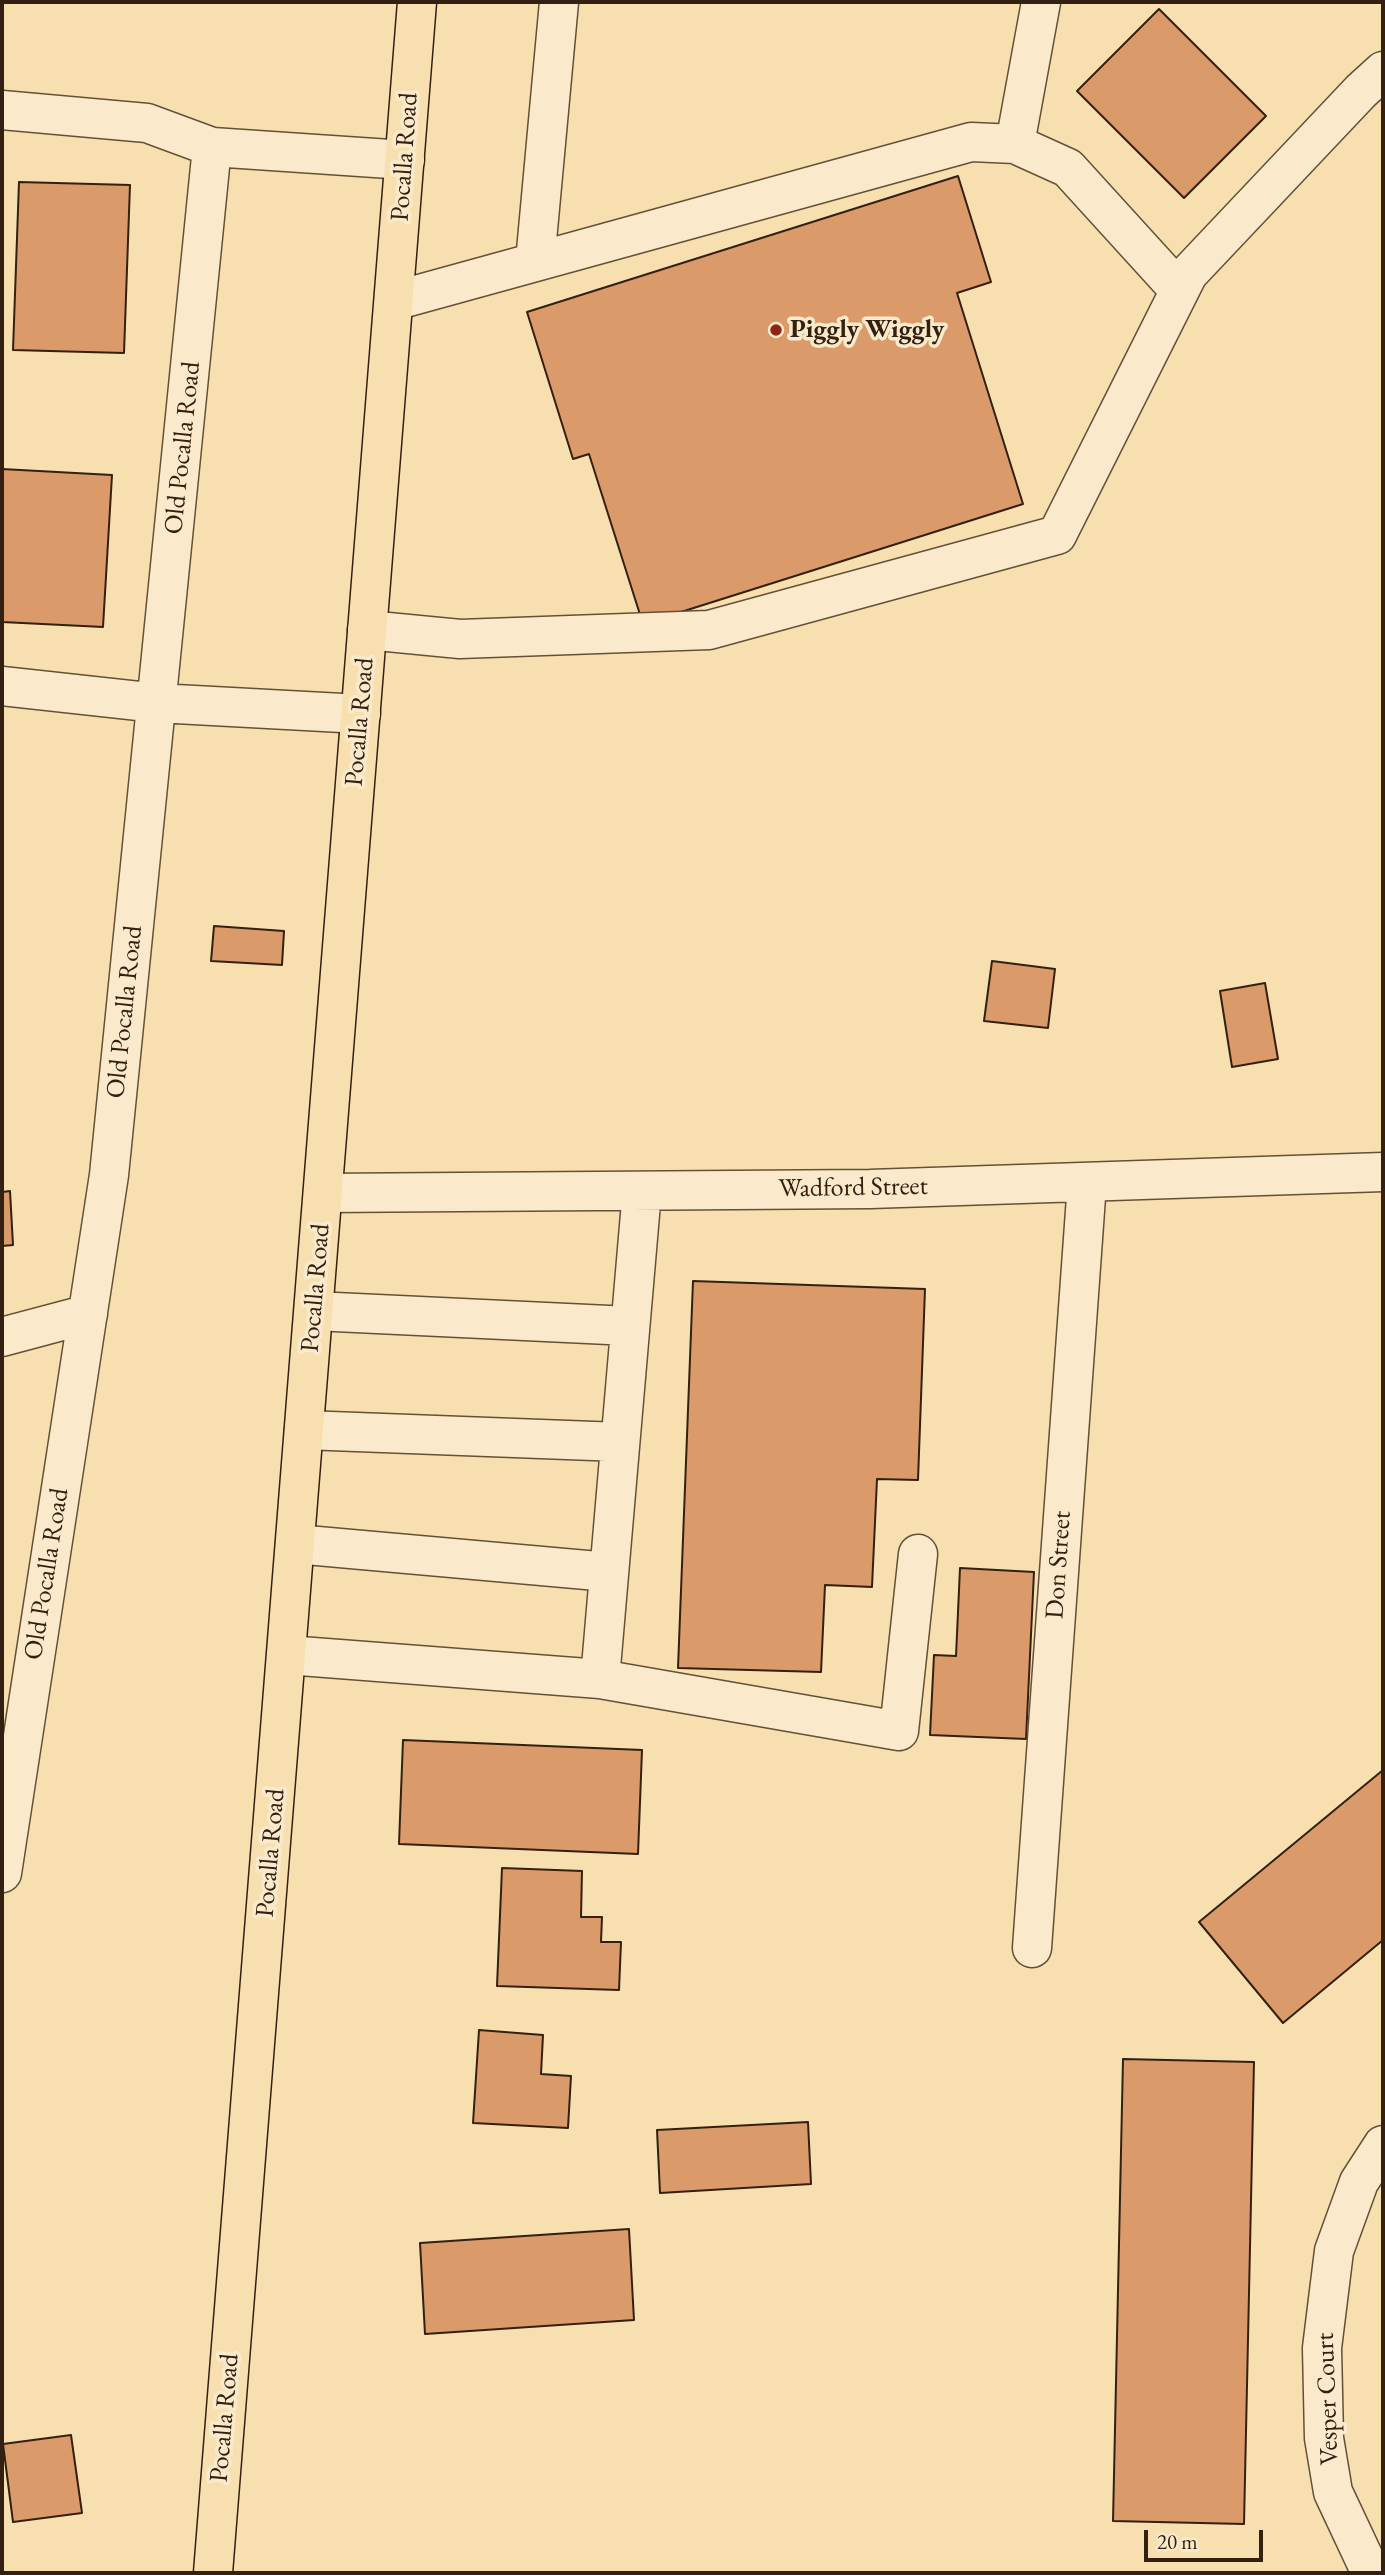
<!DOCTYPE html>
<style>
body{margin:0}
#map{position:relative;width:1385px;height:2575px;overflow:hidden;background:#f7dfaf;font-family:"EB Garamond",serif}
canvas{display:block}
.frame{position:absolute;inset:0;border:4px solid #332010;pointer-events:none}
.scale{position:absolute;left:1144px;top:2530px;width:119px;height:32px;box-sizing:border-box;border:4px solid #332010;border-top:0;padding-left:9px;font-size:21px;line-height:24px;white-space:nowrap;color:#332010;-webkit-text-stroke:5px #faeacb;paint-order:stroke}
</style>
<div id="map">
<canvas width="1385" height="2575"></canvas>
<div class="frame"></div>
<div class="scale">20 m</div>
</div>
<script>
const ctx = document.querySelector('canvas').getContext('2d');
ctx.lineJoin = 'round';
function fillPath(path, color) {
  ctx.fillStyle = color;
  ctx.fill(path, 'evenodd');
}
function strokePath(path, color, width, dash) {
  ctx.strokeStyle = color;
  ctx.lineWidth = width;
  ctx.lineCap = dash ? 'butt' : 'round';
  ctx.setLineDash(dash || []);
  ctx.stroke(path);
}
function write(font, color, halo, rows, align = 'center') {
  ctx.font = font + ' "EB Garamond",serif';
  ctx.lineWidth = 7;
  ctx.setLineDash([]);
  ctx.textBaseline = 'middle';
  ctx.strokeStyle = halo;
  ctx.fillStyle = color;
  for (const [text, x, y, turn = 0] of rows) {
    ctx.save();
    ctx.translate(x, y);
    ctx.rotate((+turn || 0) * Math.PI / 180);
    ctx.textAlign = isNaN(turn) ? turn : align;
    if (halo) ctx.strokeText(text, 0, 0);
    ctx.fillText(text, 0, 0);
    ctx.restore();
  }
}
const building = new Path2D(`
 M 1159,9 L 1266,116 L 1184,198 L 1077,91 Z
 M 958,176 L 991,282 L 957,293 L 1023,504 L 643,624 L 589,454 L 573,459 L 527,312 Z
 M 19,182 L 130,185 L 124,353 L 13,350 Z
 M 2,469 L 112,475 L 103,627 L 2,622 Z
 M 214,926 L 284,931 L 282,965 L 211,961 Z
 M 992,961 L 1055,969 L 1048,1028 L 984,1021 Z
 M 1265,983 L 1278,1059 L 1232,1067 L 1220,991 Z
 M 10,1191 L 13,1245 L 2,1246 L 2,1192 Z
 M 693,1281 L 925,1289 L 918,1480 L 877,1479 L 872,1587 L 825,1585 L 821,1672 L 678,1668 Z
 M 960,1568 L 1034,1572 L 1026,1739 L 930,1735 L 934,1655 L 956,1656 Z
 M 403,1740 L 642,1750 L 638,1854 L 399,1844 Z
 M 1383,1770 L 1383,1940 L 1283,2023 L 1199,1922 Z
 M 502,1868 L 582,1871 L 581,1917 L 602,1917 L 601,1942 L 621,1942 L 619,1990 L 497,1986 Z
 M 479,2030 L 543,2035 L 541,2074 L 571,2076 L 568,2128 L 473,2123 Z
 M 1123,2059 L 1254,2062 L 1244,2524 L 1113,2521 Z
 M 808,2122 L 811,2184 L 660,2193 L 657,2130 Z
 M 629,2229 L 634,2320 L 425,2334 L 420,2243 Z
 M 71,2435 L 82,2513 L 13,2522 L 3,2444 Z`);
const minor = new Path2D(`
 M 2,110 L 147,123 L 212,147 L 405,160
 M 1015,144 L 1041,2
 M 535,262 L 559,2
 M 394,301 L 971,142 L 1015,144 L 1068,168 L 1179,290
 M 367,630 L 460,639 L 709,630 L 1057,535 L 1188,274 L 1361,91 L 1383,71
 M 2,686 L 157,703 L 361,714
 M 323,1193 L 870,1189 L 1383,1172
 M 314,1311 L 630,1326
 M 2,1337 L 88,1314
 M 304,1430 L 620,1442
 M 295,1544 L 609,1572
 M 287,1655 L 600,1679 L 642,1191
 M 600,1679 L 899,1731 L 918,1554
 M 2,1873 L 109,1175 L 212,147
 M 1032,1948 L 1087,1183
 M 1371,2573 L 1333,2492 L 1324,2438 L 1322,2348 L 1334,2251 L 1359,2182 L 1383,2145`);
const major = new Path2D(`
 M 213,2573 L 417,2`);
const markers = [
 [776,330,7,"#8f2418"]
];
const streetNames = [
 ["Pocalla Road",405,157,-86],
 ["Old Pocalla Road",183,448,-84],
 ["Pocalla Road",360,722,-85],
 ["Old Pocalla Road",125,1012,-84],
 ["Wadford Street",853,1188,-1],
 ["Pocalla Road",316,1288,-85],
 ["Don Street",1059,1565,-86],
 ["Old Pocalla Road",47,1574,-81],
 ["Pocalla Road",271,1853,-85],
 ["Vesper Court",1328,2399,-92],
 ["Pocalla Road",225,2418,-85]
];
const poiNames = [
 ["Piggly Wiggly",790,330]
];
fillPath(building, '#da9a6a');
strokePath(building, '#332010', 2);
strokePath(minor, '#645038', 41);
strokePath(major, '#332010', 41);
strokePath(minor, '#faeacb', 38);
strokePath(major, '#f7dfaf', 38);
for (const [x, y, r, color] of markers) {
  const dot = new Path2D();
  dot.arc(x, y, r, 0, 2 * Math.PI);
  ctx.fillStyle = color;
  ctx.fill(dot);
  strokePath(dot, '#faeacb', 2.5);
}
write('26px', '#332010', '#faeacb', streetNames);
write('bold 26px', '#332010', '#faeacb', poiNames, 'left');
</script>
